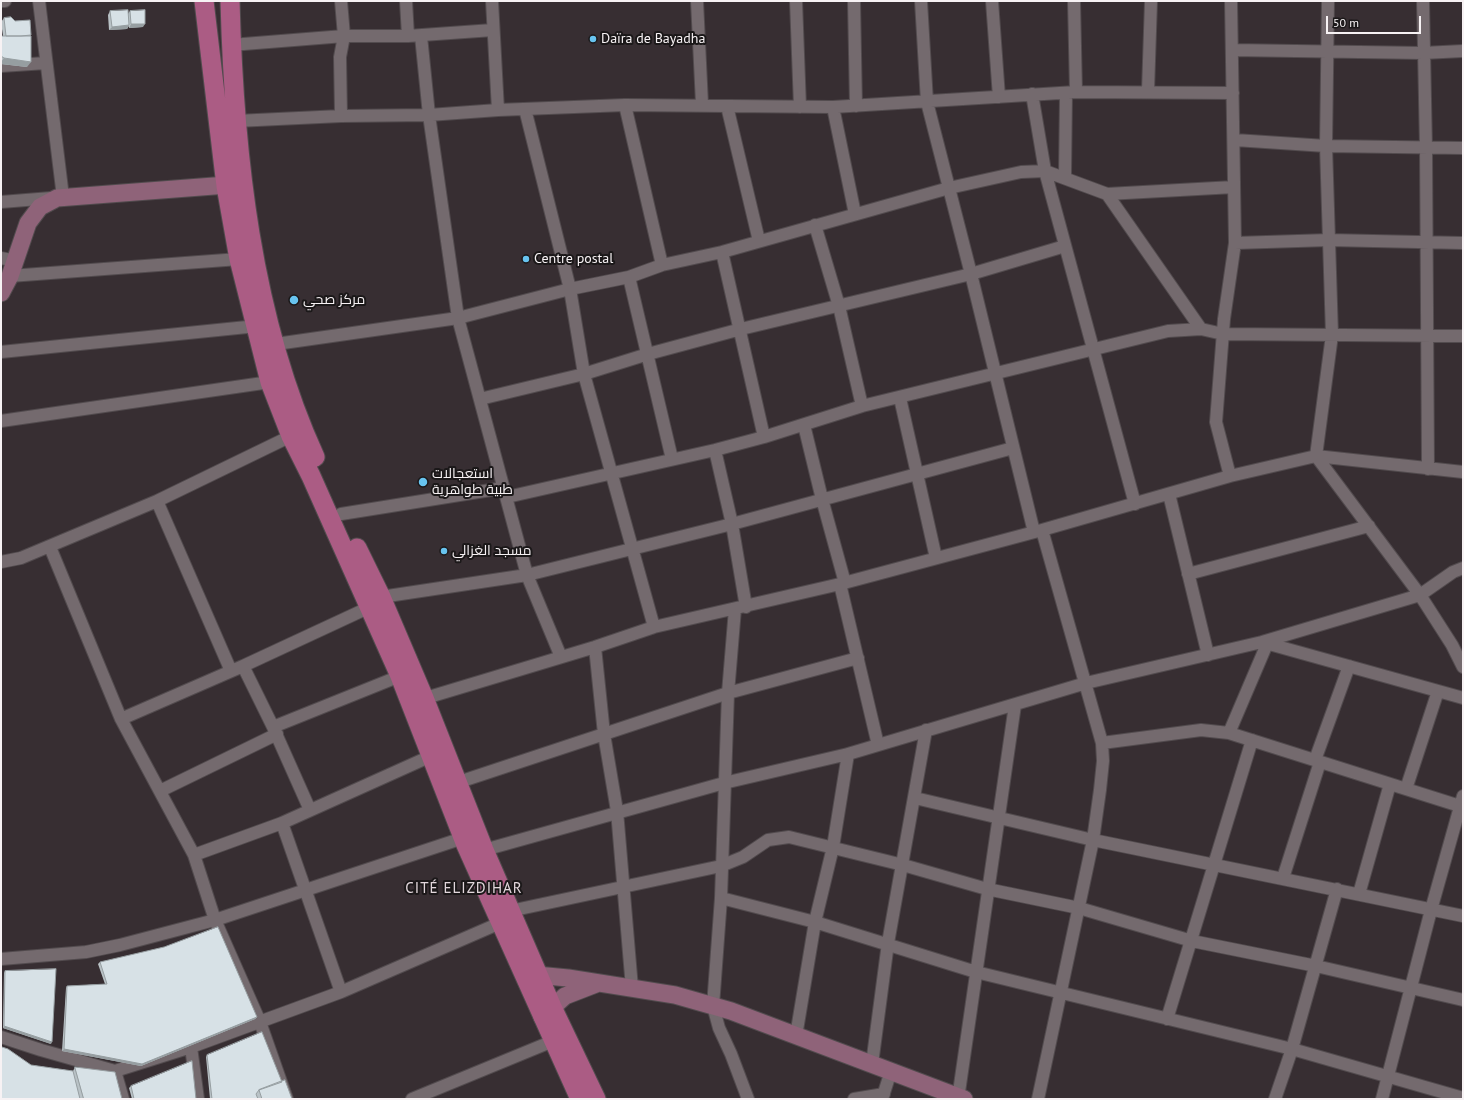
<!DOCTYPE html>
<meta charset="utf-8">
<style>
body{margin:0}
#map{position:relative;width:1464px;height:1100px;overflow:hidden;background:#372e32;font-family:"PT Sans",sans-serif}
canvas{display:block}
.frame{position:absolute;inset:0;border:2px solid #f7f2f4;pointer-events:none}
.scale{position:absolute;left:1326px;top:16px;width:95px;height:18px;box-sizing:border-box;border:2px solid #f7f2f4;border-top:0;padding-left:5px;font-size:12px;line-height:14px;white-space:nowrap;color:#f7f2f4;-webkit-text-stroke:3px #1b1819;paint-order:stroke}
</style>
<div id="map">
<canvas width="1464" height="1100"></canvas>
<div class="frame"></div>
<div class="scale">50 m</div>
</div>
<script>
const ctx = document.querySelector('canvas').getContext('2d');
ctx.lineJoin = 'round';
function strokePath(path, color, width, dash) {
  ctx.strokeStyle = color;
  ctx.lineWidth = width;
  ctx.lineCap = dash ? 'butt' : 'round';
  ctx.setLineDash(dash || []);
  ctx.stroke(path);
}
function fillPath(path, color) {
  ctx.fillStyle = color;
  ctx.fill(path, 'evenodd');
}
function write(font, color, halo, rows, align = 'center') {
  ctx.font = font + ' "PT Sans",Cairo,sans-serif';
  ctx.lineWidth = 4;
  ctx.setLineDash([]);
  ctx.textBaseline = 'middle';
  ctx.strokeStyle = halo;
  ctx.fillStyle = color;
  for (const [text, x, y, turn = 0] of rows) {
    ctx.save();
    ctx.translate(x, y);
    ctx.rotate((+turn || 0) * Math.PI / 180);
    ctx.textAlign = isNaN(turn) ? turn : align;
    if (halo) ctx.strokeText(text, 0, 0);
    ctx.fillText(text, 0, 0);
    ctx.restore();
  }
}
const street = new Path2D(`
 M 1,1 L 5,1
 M 39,1 L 63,197
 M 406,1 L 408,36
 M 492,1 L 498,110
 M 697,1 L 702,104
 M 796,1 L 800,107
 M 854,1 L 856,106
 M 921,1 L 927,102 L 971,274 L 1034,532
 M 992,1 L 999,97
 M 1074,1 L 1076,92
 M 1328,1 L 1326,146 L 1332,335 L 1316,456 L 1420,595 L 1452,645 L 1463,667
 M 1423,1 L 1426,148 L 1428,469
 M 421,36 L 429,115 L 458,318 L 527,575 L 561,657
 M 231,45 L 344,36 L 408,36 L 493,30
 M 1232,50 L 1423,53 L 1463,51
 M 1,66 L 46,63
 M 1148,91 L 1151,1
 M 1032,94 L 1045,171 L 1135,504
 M 625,105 L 662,265
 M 727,106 L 759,241
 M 833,107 L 855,214
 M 525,109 L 570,289 L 584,374 L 654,627
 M 341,116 L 340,57 L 344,36 L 341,1
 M 236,121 L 341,116 L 429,115 L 498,110 L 625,105 L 833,107 L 1076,92 L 1233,93
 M 1235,140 L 1326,146 L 1463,148
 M 1065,177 L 1066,93
 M 1107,194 L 1201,329
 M 1,202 L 51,198
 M 815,225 L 839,306 L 862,406
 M 1235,243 L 1329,240 L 1463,243
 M 722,252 L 764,437
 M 1,258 L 16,261
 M 10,276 L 239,259
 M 629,277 L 672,459
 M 269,345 L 458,318 L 570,289 L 629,277 L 662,265 L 722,252 L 949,188 L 1021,172 L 1045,171 L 1107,194 L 1234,187
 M 1,352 L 257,326
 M 900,398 L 936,558
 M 480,399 L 584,374 L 648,354 L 741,329 L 971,274 L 1065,246
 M 1,421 L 270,382
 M 804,425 L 822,499 L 845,583
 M 715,450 L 732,524 L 746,607
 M 1230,476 L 1216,422 L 1224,319 L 1235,243 L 1231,1
 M 1169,494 L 1208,655
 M 507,497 L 715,450 L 764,437 L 862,406 L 1168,331 L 1201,329 L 1223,334 L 1463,336
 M 157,501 L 231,671
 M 341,514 L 503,488
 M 50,547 L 121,719 L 194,855 L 215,920 L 260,1022 L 287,1099
 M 1,562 L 21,558 L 157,501 L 291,436
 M 1188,574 L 1369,526
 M 840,584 L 878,745
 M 381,597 L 527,575 L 732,524 L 1013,448
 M 735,609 L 728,693 L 721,898 L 713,1006 L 719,1028 L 731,1054 L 748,1099
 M 1262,642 L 1463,698
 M 595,647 L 604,734 L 617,811 L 632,988
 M 243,666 L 273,727 L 310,810
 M 419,700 L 595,647 L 654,627 L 840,584 L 1042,530 L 1230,476 L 1316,456 L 1463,472
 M 121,719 L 243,666 L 370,607
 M 273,727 L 400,676
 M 1229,733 L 1267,644
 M 1102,743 L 1201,730 L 1229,733 L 1463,807
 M 1315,760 L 1349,666
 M 456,783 L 728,693 L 858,658
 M 1406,789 L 1438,691
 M 160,791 L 277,734
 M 915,798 L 1093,840 L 1463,916
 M 282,823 L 341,992
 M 484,850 L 724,783 L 848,754 L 1086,683 L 1262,642 L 1420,595 L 1453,572 L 1463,568
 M 194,855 L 282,823 L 431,756
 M 1283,878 L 1320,762
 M 1359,894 L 1390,784
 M 721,898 L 815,922 L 976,972 L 1292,1049 L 1463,1098
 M 510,911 L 721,866 L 743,857 L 768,840 L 789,837 L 903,865 L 987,889 L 1079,908 L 1192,941 L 1316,966 L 1463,1000
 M 1,959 L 86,952 L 120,945 L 215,920 L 463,838
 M 1167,1019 L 1252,740
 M 796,1036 L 815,922 L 833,847 L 848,754
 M 1,1037 L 41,1050 L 115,1071 L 191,1047 L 341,992 L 500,923
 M 191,1047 L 198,1099
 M 872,1064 L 888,943 L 926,730
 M 115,1071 L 123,1099
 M 412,1099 L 553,1041
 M 854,1099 L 884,1094
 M 882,1099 L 891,1071
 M 958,1099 L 1015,705
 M 1038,1099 L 1093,840 L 1100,790 L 1103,761 L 1102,743 L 1042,530
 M 1275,1099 L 1292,1049 L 1337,889
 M 1382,1099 L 1431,910 L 1463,796`);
const secondary = new Path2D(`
 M 1,293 L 10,276 L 28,223 L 40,207 L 57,198 L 240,184
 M 526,974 L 568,978 L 675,995 L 731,1011 L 964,1099
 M 542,1017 L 565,996 L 596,984`);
const primary = new Path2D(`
 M 204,1 L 226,186 L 239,259 L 270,382 L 291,436 L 311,476 L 400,676 L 466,845 L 580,1099
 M 230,1 C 234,153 251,317 315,457
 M 357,548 L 381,597 L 424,698 L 484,850 L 552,1007 L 596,1099`);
const wall = new Path2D(`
 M 110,11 L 128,14 L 130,11 L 143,27 L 129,28 L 129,26 L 127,29 L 109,30 L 108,15 Z
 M 4,18 L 15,21 L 31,35 L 30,36 L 27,67 L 1,64 L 1,36 L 3,36 L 1,22 Z
 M 100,962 L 257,1017 L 255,1019 L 141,1066 L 62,1051 L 66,988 L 67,986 L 105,984 L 98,964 Z
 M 5,971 L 51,1044 L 3,1028 L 4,973 Z
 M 2,1047 L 31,1065 L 73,1071 L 75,1067 L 122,1099 L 1,1099 L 1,1049 Z
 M 207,1055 L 282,1082 L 292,1099 L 210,1099 L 206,1057 Z
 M 131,1086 L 196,1099 L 132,1099 L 129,1088 Z`);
const shadedWall = new Path2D(`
 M 131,24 L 145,24 L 143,27 L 129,28 Z
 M 129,25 L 127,29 L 109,30 L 112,27 Z
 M 4,58 L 31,62 L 27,67 L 1,64 L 1,62 Z
 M 257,1017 L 255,1019 L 141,1066 L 62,1051 L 64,1049 Z
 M 4,1026 L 52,1042 L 51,1044 L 3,1028 Z`);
const building = new Path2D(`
 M 128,10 L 129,25 L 112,27 L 110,11 Z
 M 145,10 L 145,24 L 131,24 L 130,11 Z
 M 11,17 L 15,21 L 30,20 L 31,35 L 21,36 L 6,36 L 4,18 Z
 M 1,36 L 31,36 L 31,62 L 4,58 L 1,56 Z
 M 218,927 L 257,1017 L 142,1064 L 64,1049 L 67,986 L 107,984 L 100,962 L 164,947 Z
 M 56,969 L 52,1042 L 4,1026 L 5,971 Z
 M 262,1032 L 282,1082 L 259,1090 L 256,1094 L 258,1099 L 212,1099 L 207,1055 Z
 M 2,1047 L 8,1049 L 31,1065 L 73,1071 L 80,1099 L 1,1099 L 1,1057 Z
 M 192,1061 L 196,1099 L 134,1099 L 131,1086 Z
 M 75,1067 L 115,1072 L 122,1099 L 84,1099 Z
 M 285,1080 L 292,1099 L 262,1099 L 259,1090 Z`);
const markers = [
 [593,39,4,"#68c4f0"],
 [526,259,4,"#68c4f0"],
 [294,300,5,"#68c4f0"],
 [423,482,5,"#68c4f0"],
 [444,551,4,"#68c4f0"]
];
const poiNames = [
 ["Daïra de Bayadha",601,39],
 ["Centre postal",534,259],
 ["مركز صحي",303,300],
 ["استعجالات",432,474],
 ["طبية طواهرية",432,490],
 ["مسجد الغزالي",452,551]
];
const neighbourhoodNames = [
 ["CITÉ ELIZDIHAR",464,889]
];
strokePath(street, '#524b4e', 14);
strokePath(secondary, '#524b4e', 19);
strokePath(primary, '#524b4e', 21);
strokePath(street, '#746a6e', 12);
strokePath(secondary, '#8f6379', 17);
strokePath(primary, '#ab5c84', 19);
fillPath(wall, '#b9c2c6');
fillPath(shadedWall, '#969ea1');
fillPath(building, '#d7e1e6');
strokePath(building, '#969ea1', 1);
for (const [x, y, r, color] of markers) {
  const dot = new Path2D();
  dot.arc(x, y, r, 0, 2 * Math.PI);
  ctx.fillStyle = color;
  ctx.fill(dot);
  strokePath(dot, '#1b1819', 1.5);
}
write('14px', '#f7f2f4', '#1b1819', poiNames, 'left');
ctx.letterSpacing = '1px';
write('15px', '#e2d7dc', '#1b1819', neighbourhoodNames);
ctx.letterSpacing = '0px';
</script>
